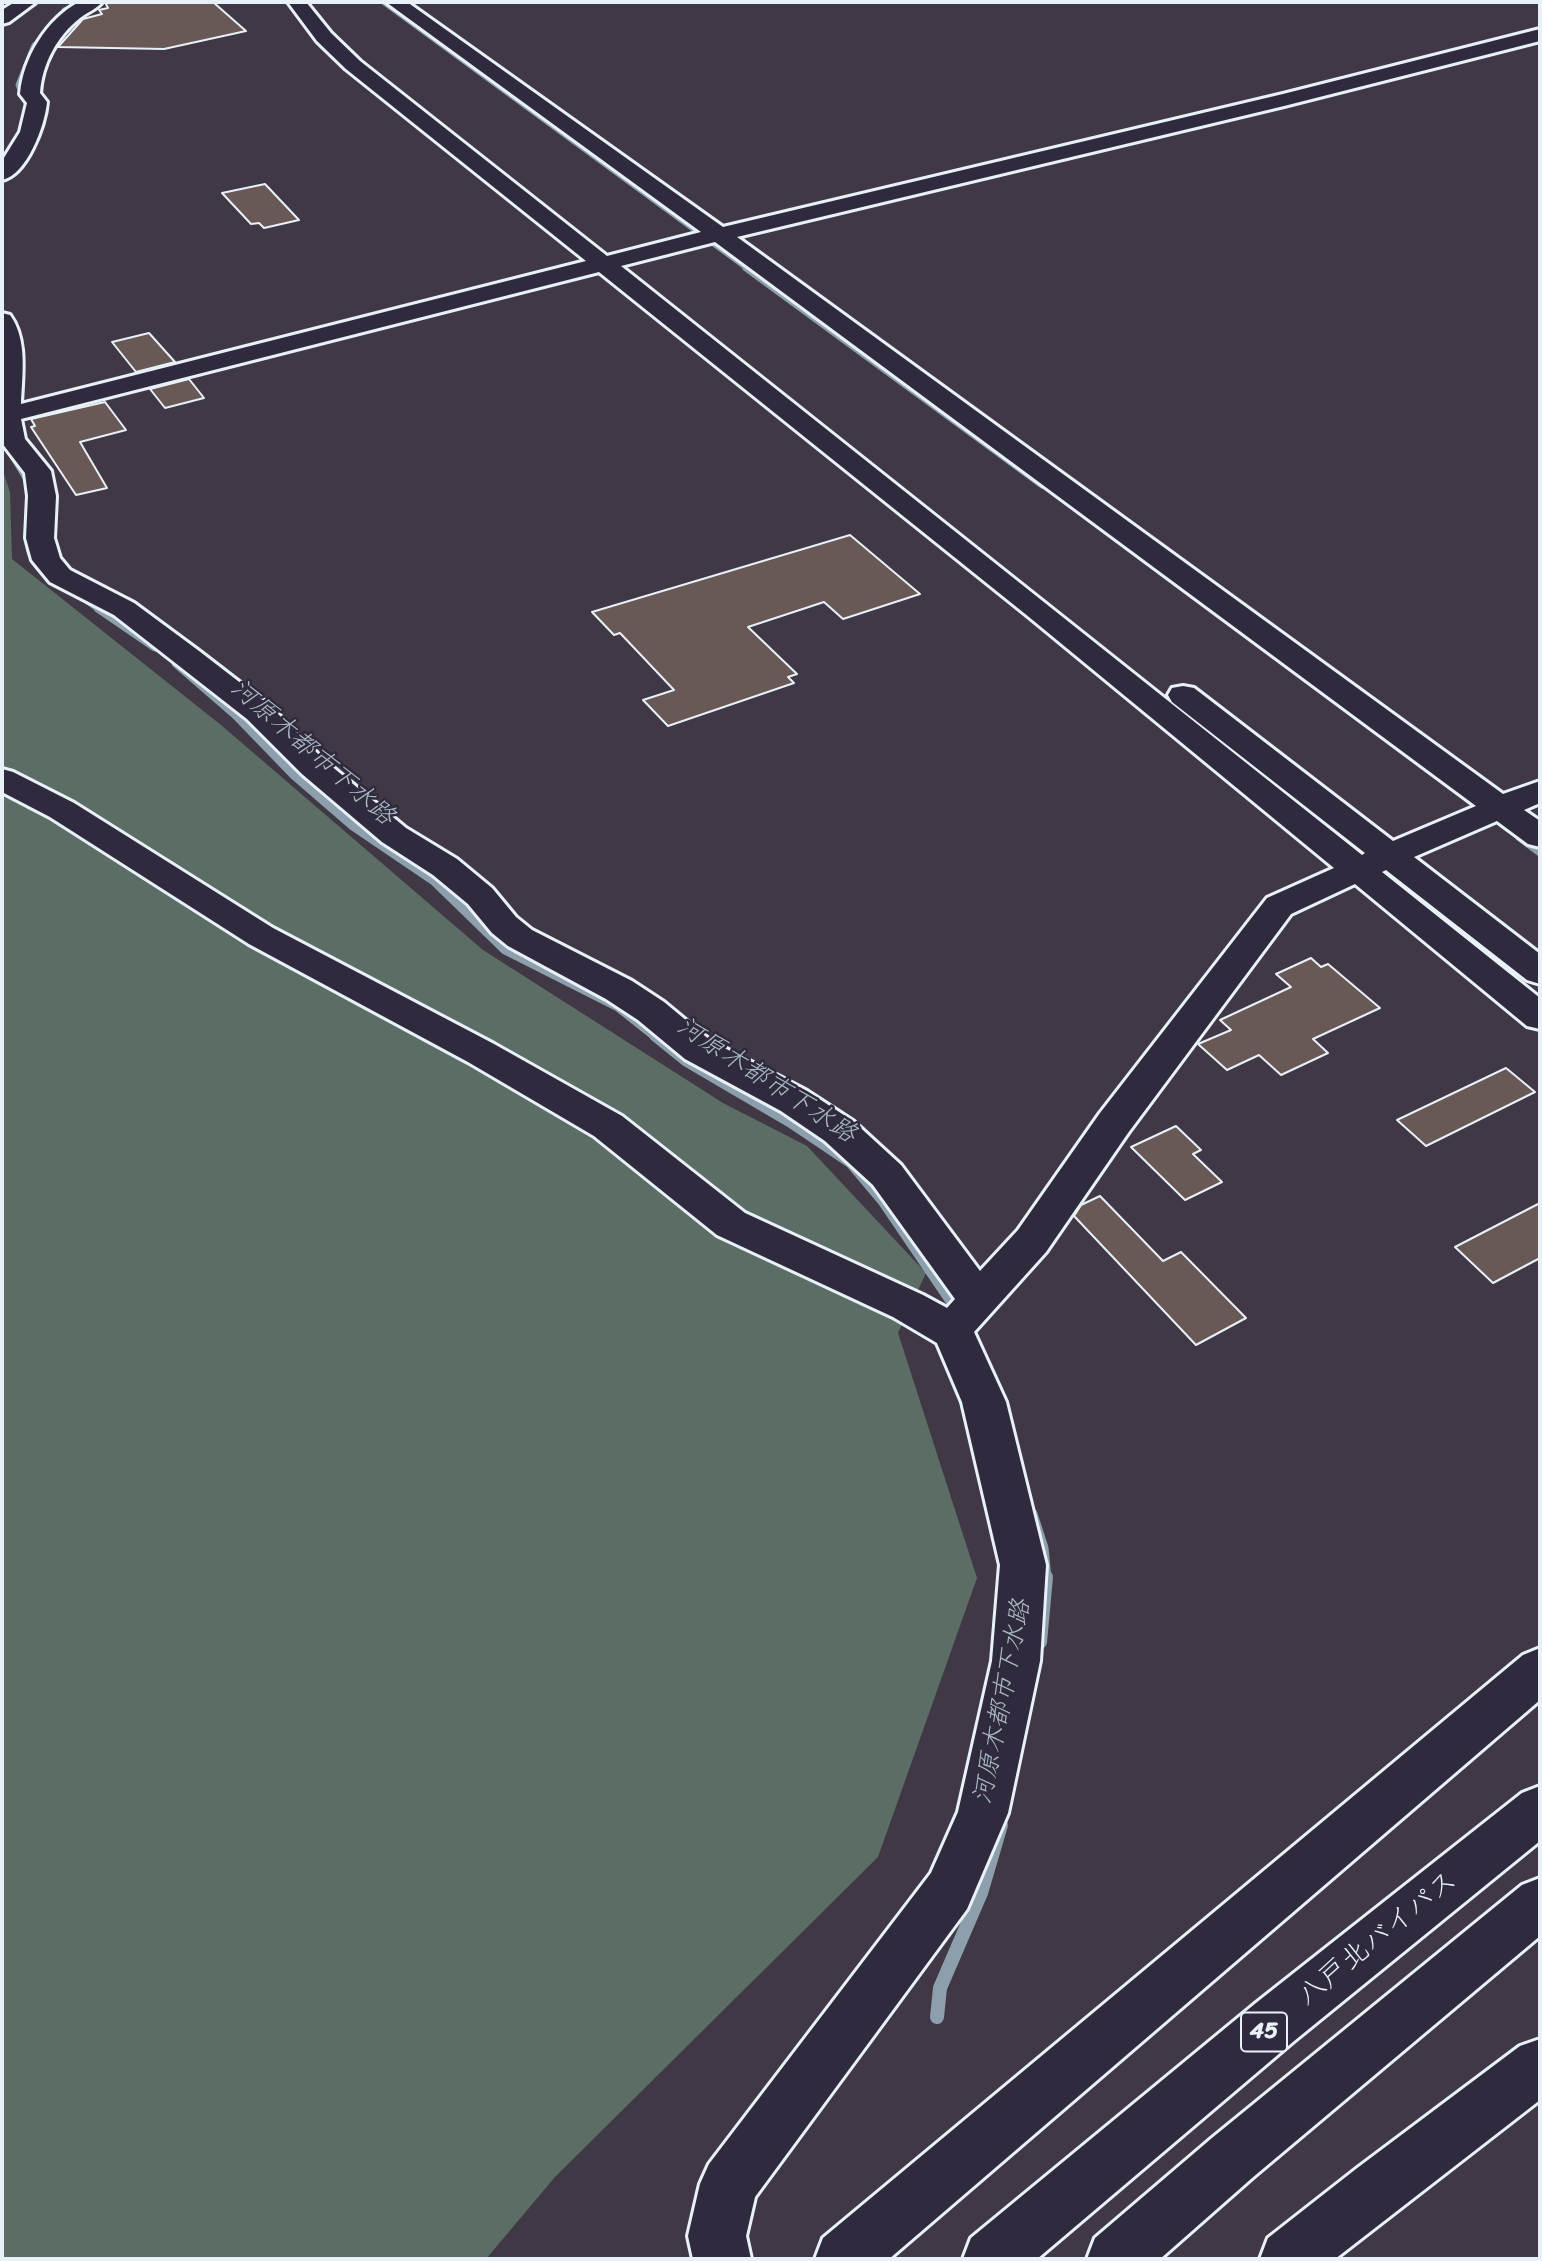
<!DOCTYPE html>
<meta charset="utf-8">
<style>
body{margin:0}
#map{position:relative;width:1542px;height:2261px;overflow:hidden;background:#403844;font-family:Sriracha,sans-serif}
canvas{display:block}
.frame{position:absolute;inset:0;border:4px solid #e8f1f8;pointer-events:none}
</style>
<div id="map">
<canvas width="1542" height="2261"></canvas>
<div class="frame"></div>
</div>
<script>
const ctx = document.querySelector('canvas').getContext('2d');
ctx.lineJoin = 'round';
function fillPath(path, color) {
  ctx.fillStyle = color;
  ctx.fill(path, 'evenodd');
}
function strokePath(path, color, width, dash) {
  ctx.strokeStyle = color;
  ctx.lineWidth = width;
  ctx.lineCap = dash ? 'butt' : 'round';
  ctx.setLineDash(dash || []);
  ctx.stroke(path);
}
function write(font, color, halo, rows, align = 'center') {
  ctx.font = font + ' Sriracha,"Klee One",sans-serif';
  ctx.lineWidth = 5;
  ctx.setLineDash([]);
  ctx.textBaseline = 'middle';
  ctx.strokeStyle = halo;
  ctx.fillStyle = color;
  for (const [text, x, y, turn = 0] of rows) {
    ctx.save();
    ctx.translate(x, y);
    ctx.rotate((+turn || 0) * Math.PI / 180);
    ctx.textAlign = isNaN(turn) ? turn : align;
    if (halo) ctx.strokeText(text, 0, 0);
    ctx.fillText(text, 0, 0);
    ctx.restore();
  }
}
const green = new Path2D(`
 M 2,468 L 10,492 L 12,559 L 221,725 L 483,950 L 723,1103 L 807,1146 L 926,1273 L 898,1333 L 977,1578 L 878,1857 L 555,2177 L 486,2259 L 2,2259 Z`);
const streamFar4 = new Path2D(`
 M 383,2 L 749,270
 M 26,118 L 27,105 L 18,85 L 34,45 L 61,21 L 64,10 L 87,2`);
const streamFar3 = new Path2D(`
 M 746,268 L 1042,485
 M 2,438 L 31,486
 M 28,523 C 25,549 32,564 52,581
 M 88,601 L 100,610`);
const streamFar2 = new Path2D(`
 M 98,608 L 155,647
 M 176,663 L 236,715 L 294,775 L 353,826 L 434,881 L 505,950 L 618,1007 L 657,1038
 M 1520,837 L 1540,852`);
const streamFar1 = new Path2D(`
 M 655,1036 L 686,1061 L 790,1122 L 851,1163 L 883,1201 L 959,1313
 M 1032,1514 L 1043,1548 L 1046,1579`);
const stream = new Path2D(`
 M 1040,1642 L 1046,1577
 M 937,2017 L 940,1988 L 981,1893 L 1001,1825`);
const building = new Path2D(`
 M 105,2 L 213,2 L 246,31 L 164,49 L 58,47 L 83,19 L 102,14 L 99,10 L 108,8 Z
 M 265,184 L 299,220 L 264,228 L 259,223 L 251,224 L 222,193 Z
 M 149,333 L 175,362 L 136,372 L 112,342 Z
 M 189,379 L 204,398 L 165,408 L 150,389 Z
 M 105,402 L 126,430 L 80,442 L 107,488 L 76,495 L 31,427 L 35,426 L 31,419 Z
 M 850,535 L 920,594 L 843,619 L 824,602 L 748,627 L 797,674 L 788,677 L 794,683 L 668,726 L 643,700 L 674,690 L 620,633 L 614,635 L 592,612 Z
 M 1311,958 L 1321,967 L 1328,964 L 1380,1008 L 1313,1039 L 1328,1053 L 1281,1075 L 1259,1055 L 1227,1070 L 1198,1044 L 1231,1030 L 1220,1020 L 1291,987 L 1276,974 Z
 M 1506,1068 L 1535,1092 L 1426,1146 L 1397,1120 Z
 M 1176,1126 L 1201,1150 L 1193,1154 L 1222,1182 L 1185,1200 L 1131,1147 Z
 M 1100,1196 L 1163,1261 L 1181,1252 L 1246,1318 L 1196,1345 L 1074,1216 L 1081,1205 Z
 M 1540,1203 L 1540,1258 L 1493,1283 L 1455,1247 Z`);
const minor = new Path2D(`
 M 79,2 L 102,2 C 97,9 87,12 80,18 C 57,36 42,64 40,93 L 47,102 C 45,125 27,175 2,180 L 2,161 L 20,132 L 27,103 L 20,94 C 23,58 47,19 79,2 Z
 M 288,2 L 306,2 L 331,33 L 360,61 L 607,256 L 701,232 L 386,2 L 407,2 L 723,227 L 1283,94 L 1540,29 L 1540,41 L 1284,106 L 737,237 L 1503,794 L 1540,781 L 1540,803 L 1524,810 L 1540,821 L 1540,847 L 1528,844 L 1497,821 L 1414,857 L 1540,954 L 1540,984 L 1527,980 L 1386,870 L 1382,872 L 1540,998 L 1540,1029 L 1527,1026 L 1355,884 L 1291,914 L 1128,1133 L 1046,1252 L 974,1332 L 1006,1402 L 1046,1565 L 1040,1661 L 1008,1813 L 967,1909 L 755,2197 L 746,2236 L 751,2259 L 693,2259 L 688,2236 L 700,2184 L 709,2164 L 931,1873 L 958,1812 L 992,1661 L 1000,1565 L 962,1402 L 937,1343 L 893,1317 L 717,1235 L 594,1136 L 468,1062 L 249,944 L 50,817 L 2,792 L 2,769 L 13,772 L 74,803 L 273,928 L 494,1044 L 622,1116 L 745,1213 L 923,1295 L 947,1308 L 955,1299 L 873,1185 L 825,1141 L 781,1111 L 685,1059 L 638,1020 L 606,999 L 508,946 L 492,933 L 468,904 L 433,875 L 382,842 L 302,774 L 247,719 L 114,615 L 50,582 L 32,560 L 26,538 L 28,496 L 25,473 L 2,443 L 2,313 L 10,315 C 28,340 22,375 21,404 L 586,261 L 346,69 L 317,41 ZM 715,242 L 1476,806 L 1393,841 L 1194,688 L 1183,686 L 1172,688 L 1168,695 L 1172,702 L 1365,853 L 1362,855 L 621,266 ZM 599,272 L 1029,617 L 1334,868 L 1267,898 L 1100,1113 L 1018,1230 L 980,1271 L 901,1165 L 853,1121 L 807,1091 L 711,1041 L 664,1002 L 632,981 L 532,930 L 516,917 L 492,888 L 457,859 L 406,828 L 324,760 L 269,705 L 199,651 L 134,603 L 70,570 L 60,558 L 54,538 L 56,496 L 51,471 L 25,439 L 21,419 Z`);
const major = new Path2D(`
 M 15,2 L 36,2 L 9,22 L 2,24 L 2,10 Z`);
const highway = new Path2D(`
 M 1540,1648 L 1540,1700 L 889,2259 L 815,2259 L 823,2238 L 1523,1655 Z
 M 1540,1786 L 1540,1841 L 1294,2041 L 1037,2259 L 963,2259 L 971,2238 L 1256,2003 L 1522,1793 Z
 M 1540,1878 L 1540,1936 L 1252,2178 L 1160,2259 L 1087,2259 L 1095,2238 L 1212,2138 L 1522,1885 Z
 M 1540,2039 L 1540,2100 L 1335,2259 L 1260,2259 L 1268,2238 L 1356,2169 L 1520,2046 Z`);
const shields = [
 [1264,2032,46]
];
const shieldNames = [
 ["45",1264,2032]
];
const waterNames = [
 ["河原木都市下水路",312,753,41],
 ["河原木都市下水路",766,1081,33],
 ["河原木都市下水路",1003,1702,-79]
];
const nearStreetnames = [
 ["八戸北バイパス",1378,1939,-39]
];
fillPath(green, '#5c6d65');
strokePath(streamFar4, '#8d9fad', 5);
strokePath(streamFar3, '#8d9fad', 7);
strokePath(streamFar2, '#8d9fad', 9);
strokePath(streamFar1, '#8d9fad', 11);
strokePath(stream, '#8d9fad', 14);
fillPath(building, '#685956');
strokePath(building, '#e8f1f8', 2);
strokePath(minor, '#e8f1f8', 6);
strokePath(major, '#e8f1f8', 6);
strokePath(highway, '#e8f1f8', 6);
fillPath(minor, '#2f2a3d');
fillPath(major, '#2f2a3d');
fillPath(highway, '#2f2a3d');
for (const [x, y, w] of shields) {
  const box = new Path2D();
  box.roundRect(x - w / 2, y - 19.5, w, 39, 5);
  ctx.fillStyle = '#2f2a3d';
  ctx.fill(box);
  strokePath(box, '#e8f1f8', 2);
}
write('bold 23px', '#e8f1f8', null, shieldNames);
write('italic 26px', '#abbac6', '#2f2a3d', waterNames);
write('28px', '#e8f1f8', '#2f2a3d', nearStreetnames);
</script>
